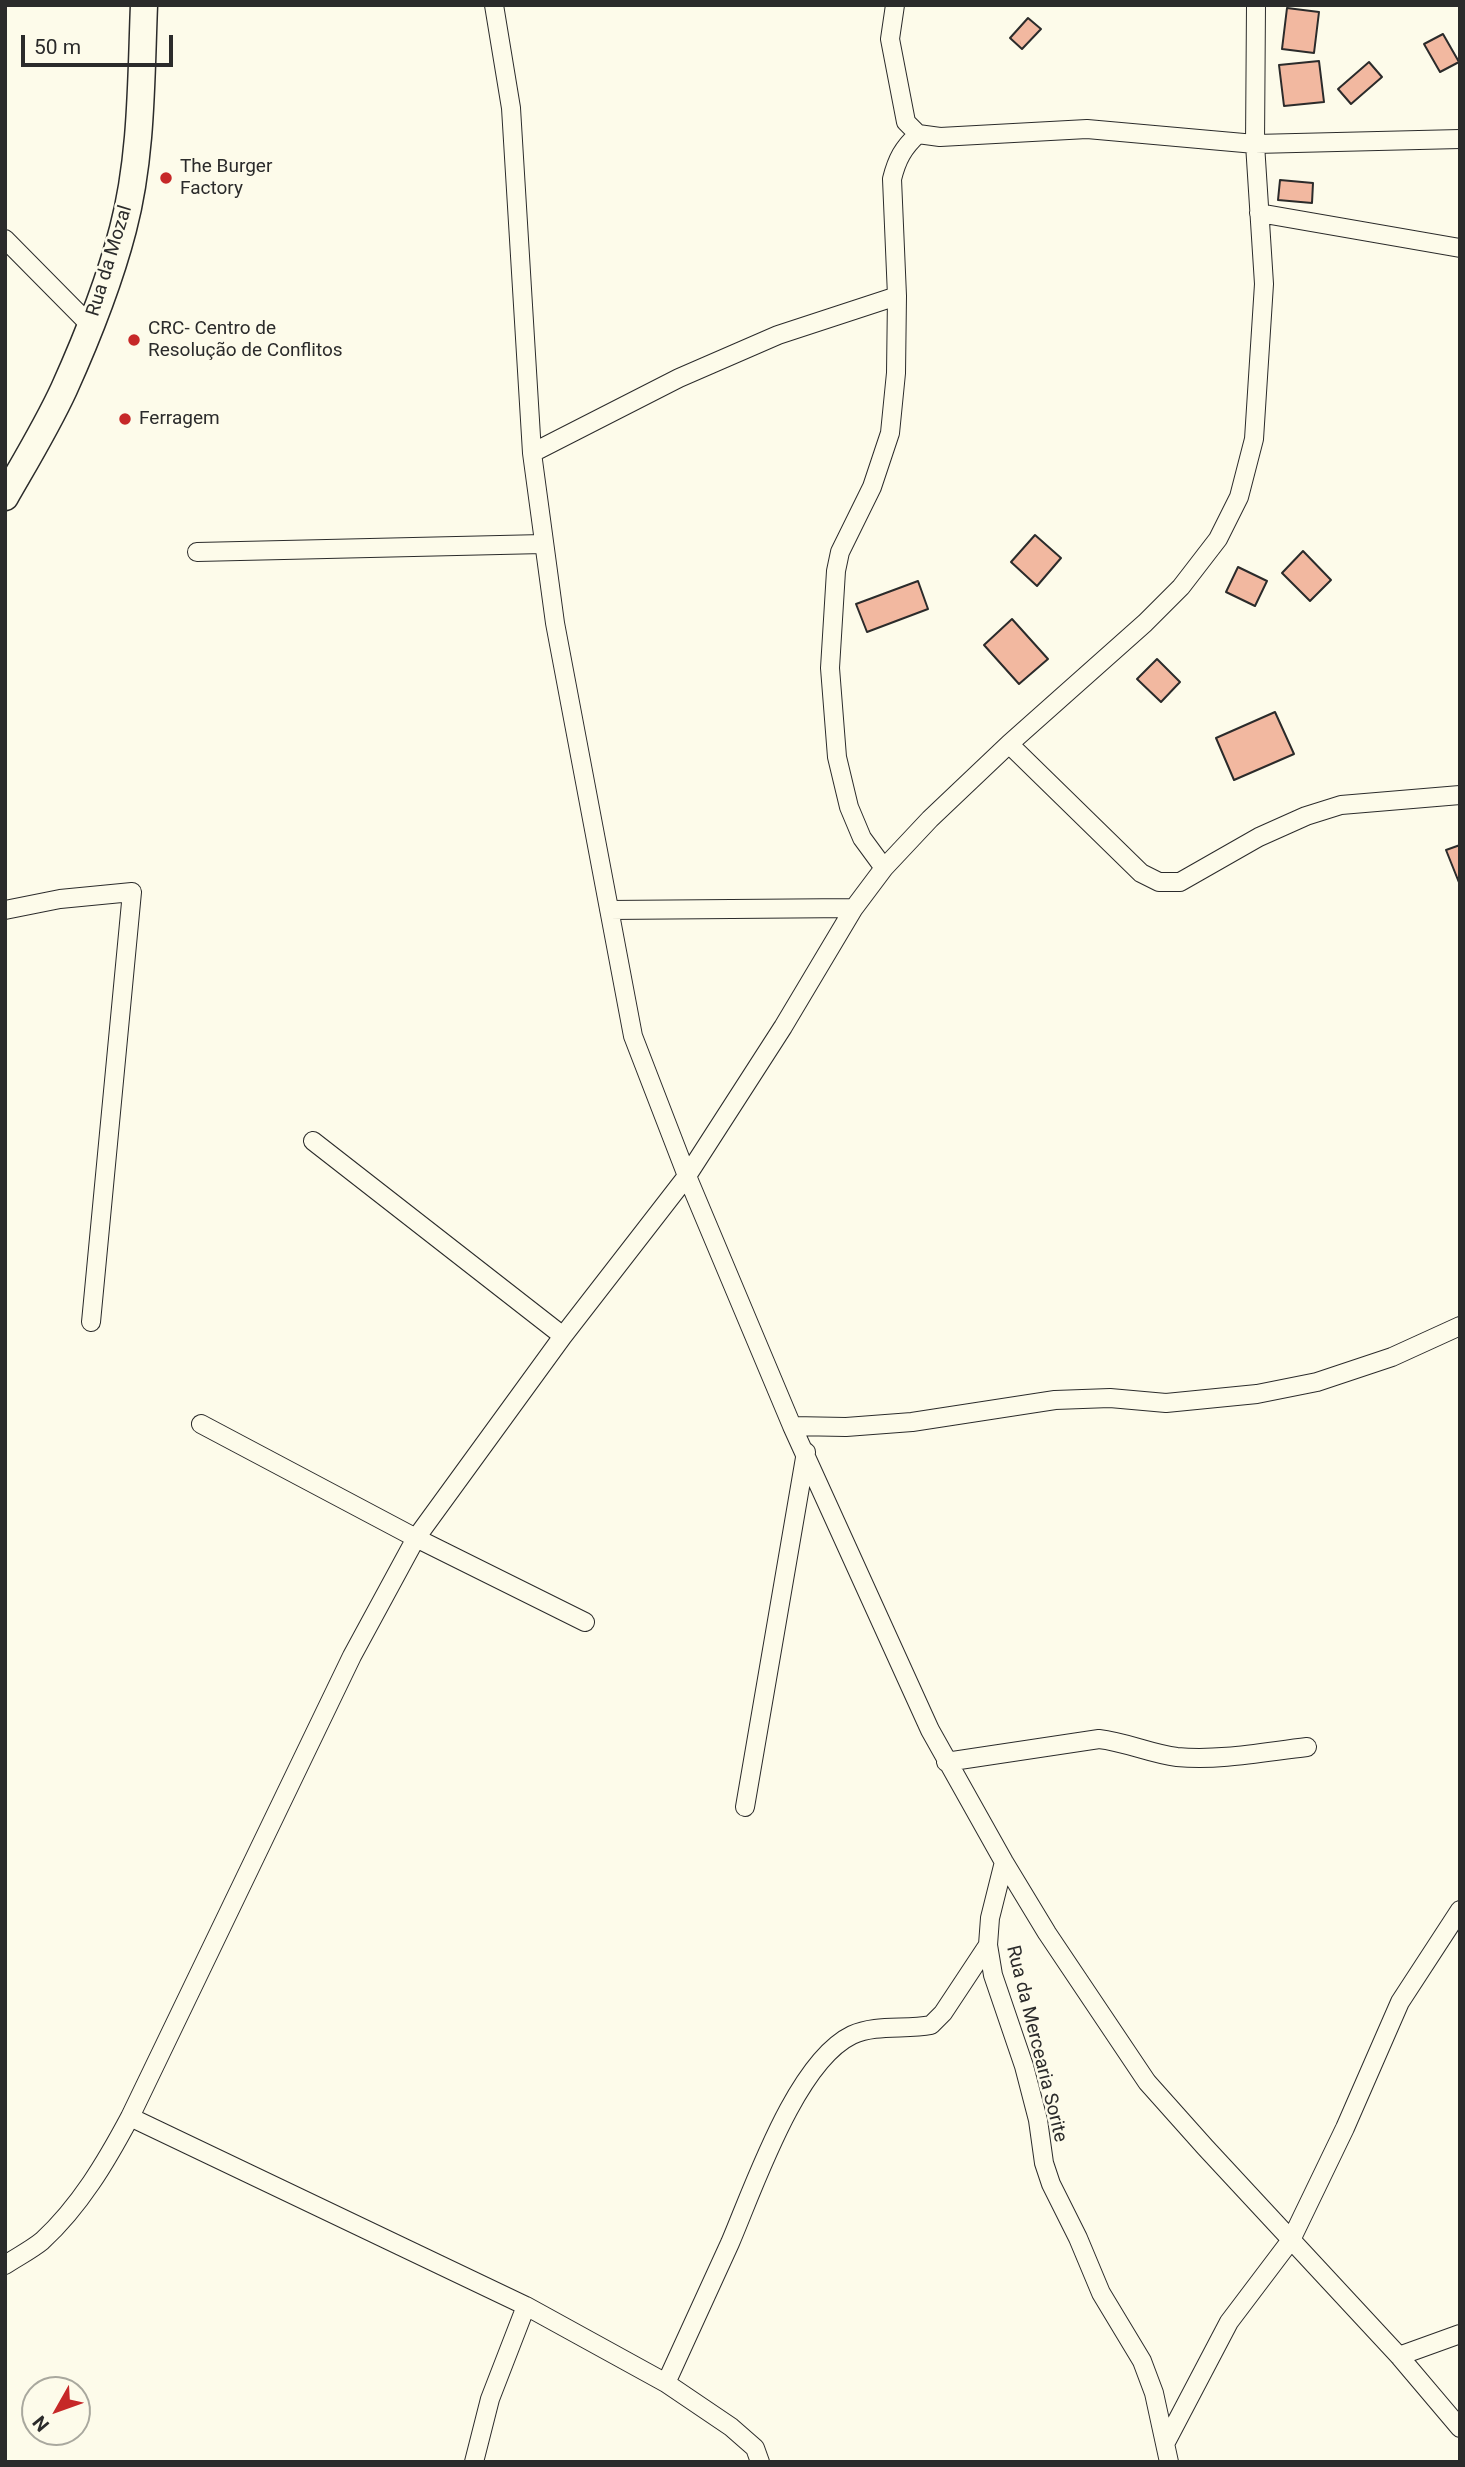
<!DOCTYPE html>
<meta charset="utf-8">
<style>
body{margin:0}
#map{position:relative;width:1465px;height:2467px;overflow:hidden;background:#fdfbea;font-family:Roboto,sans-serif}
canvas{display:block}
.frame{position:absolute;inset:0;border:7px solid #2b2b2b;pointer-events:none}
.north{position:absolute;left:21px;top:2376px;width:70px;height:70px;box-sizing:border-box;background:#fdfbea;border:2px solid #a9a89e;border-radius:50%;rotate:230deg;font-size:19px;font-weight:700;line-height:28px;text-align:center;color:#2b2b2b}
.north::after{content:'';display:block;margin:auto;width:24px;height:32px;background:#c62828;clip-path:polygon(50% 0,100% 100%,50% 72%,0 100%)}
.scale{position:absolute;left:21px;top:35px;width:152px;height:32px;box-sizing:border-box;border:4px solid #2b2b2b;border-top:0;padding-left:9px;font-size:21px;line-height:24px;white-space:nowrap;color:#2b2b2b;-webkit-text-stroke:5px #fdfbea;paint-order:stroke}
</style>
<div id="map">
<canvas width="1465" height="2467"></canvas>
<div class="frame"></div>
<div class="north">N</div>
<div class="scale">50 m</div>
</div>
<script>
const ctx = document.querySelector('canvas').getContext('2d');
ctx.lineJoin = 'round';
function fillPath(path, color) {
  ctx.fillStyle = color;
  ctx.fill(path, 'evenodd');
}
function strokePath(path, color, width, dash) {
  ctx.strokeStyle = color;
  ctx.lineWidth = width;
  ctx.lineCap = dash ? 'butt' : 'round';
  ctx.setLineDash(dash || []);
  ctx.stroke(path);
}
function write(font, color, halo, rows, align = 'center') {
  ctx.font = font + ' Roboto,sans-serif';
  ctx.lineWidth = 5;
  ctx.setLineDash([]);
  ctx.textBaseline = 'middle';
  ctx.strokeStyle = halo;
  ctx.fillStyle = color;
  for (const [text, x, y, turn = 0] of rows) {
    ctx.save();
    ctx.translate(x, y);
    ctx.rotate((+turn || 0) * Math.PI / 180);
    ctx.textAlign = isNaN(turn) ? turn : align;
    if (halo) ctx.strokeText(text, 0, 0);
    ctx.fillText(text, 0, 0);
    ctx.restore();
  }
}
const building = new Path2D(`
 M 1287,8 L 1319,12 L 1314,53 L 1282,49 Z
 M 1028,18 L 1041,29 L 1022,49 L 1010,38 Z
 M 1443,34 L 1459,62 L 1440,72 L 1424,44 Z
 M 1319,61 L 1324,102 L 1284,106 L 1279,65 Z
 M 1369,62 L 1382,77 L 1351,104 L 1338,89 Z
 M 1280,180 L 1313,183 L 1312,203 L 1278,200 Z
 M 1035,535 L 1061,558 L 1037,586 L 1011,562 Z
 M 1303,551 L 1331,580 L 1310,601 L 1282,573 Z
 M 1238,567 L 1267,581 L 1255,606 L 1226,592 Z
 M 918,581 L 928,609 L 867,632 L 856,604 Z
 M 1012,619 L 1048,659 L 1019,684 L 984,645 Z
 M 1157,659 L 1180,682 L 1161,702 L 1137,679 Z
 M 1275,712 L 1294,754 L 1234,780 L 1216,738 Z
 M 1460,845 L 1460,885 L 1446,850 Z`);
const minor = new Path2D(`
 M 494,5 L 511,108 L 532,453 L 555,623 L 633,1036 L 687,1176 L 792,1426 L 930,1730 L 1004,1862 L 1047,1933 L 1147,2082 L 1205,2147 L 1399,2356 L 1460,2428
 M 895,5 L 890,39 L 906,122 L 918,134 L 940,137 L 1087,129 L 1255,144 L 1460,139
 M 1259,213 L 1460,248
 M 5,239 L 90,325
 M 532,453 L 679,378 L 778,335 L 897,296
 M 197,552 L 543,544
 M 1009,744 L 1141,873 L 1159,882 L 1180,882 L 1259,837 L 1306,816 L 1341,805 L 1460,795
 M 884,868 L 862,838 L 849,807 L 837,757 L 830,668 L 836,571 L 840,552 L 872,487 L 890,433 L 896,373 L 897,296 L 892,179 C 897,159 903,148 918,134
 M 5,910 L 60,899 L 132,892 L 91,1322
 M 609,910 L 854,908
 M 313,1141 L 563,1336
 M 201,1424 L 416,1538 L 585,1622
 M 792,1426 L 846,1427 L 912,1422 L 1055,1400 L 1110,1398 L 1166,1403 L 1257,1394 L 1317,1382 L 1392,1357 L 1460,1326
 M 946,1762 L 1099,1739 C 1126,1742 1151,1754 1177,1757 C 1220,1761 1264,1752 1307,1747
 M 745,1807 L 806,1452
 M 1004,1862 L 990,1918 L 988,1945 L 993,1975 L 1024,2066 L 1038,2120 L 1044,2163 L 1051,2184 L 1078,2238 L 1101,2293 L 1142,2361 L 1154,2393 L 1169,2462
 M 130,2117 L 526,2306 L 666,2383 L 731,2427 L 755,2448 L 760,2462
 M 5,2265 C 17,2257 31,2250 42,2241 C 80,2206 106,2162 130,2117 L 352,1656 L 416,1538 L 563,1336 L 687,1176 L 783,1027 L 854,908 L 884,868 L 930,819 L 1009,744 L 1145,623 L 1181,587 L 1218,539 L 1239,497 L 1254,439 L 1264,284 L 1255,144 L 1256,5
 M 1399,2356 L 1460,2334
 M 666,2383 C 687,2336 709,2290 730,2243 C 754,2187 796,2062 852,2035 C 876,2024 905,2030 931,2025 L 943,2013 L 988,1945
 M 1166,2442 L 1229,2322 L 1291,2240 L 1345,2128 L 1400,2002 L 1460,1910
 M 474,2462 L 490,2399 L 526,2306`);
const secondary = new Path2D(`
 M 5,497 C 25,462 47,426 64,389 C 87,338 109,283 123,229 C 142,157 141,79 144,5`);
const markers = [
 [166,178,7,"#c62828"],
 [134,340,7,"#c62828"],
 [125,419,7,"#c62828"]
];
const poiNames = [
 ["The Burger",180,167],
 ["Factory",180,189],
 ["CRC- Centro de",148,329],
 ["Resolução de Conflitos",148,351],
 ["Ferragem",139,419]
];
const streetNames = [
 ["Rua da Mozal",110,261,-73],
 ["Rua da Mercearia Sorite",1036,2044,76]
];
fillPath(building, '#f2b8a0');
strokePath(building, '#2b2b2b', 2);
strokePath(minor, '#2b2b2b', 20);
strokePath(secondary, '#2b2b2b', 29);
strokePath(minor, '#fdfbea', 18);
strokePath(secondary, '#fdfbea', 26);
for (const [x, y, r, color] of markers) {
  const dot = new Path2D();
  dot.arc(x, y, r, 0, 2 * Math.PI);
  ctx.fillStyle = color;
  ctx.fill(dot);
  strokePath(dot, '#fdfbea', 2.5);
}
write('19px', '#2b2b2b', '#fdfbea', poiNames, 'left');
write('19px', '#2b2b2b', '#fdfbea', streetNames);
</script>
